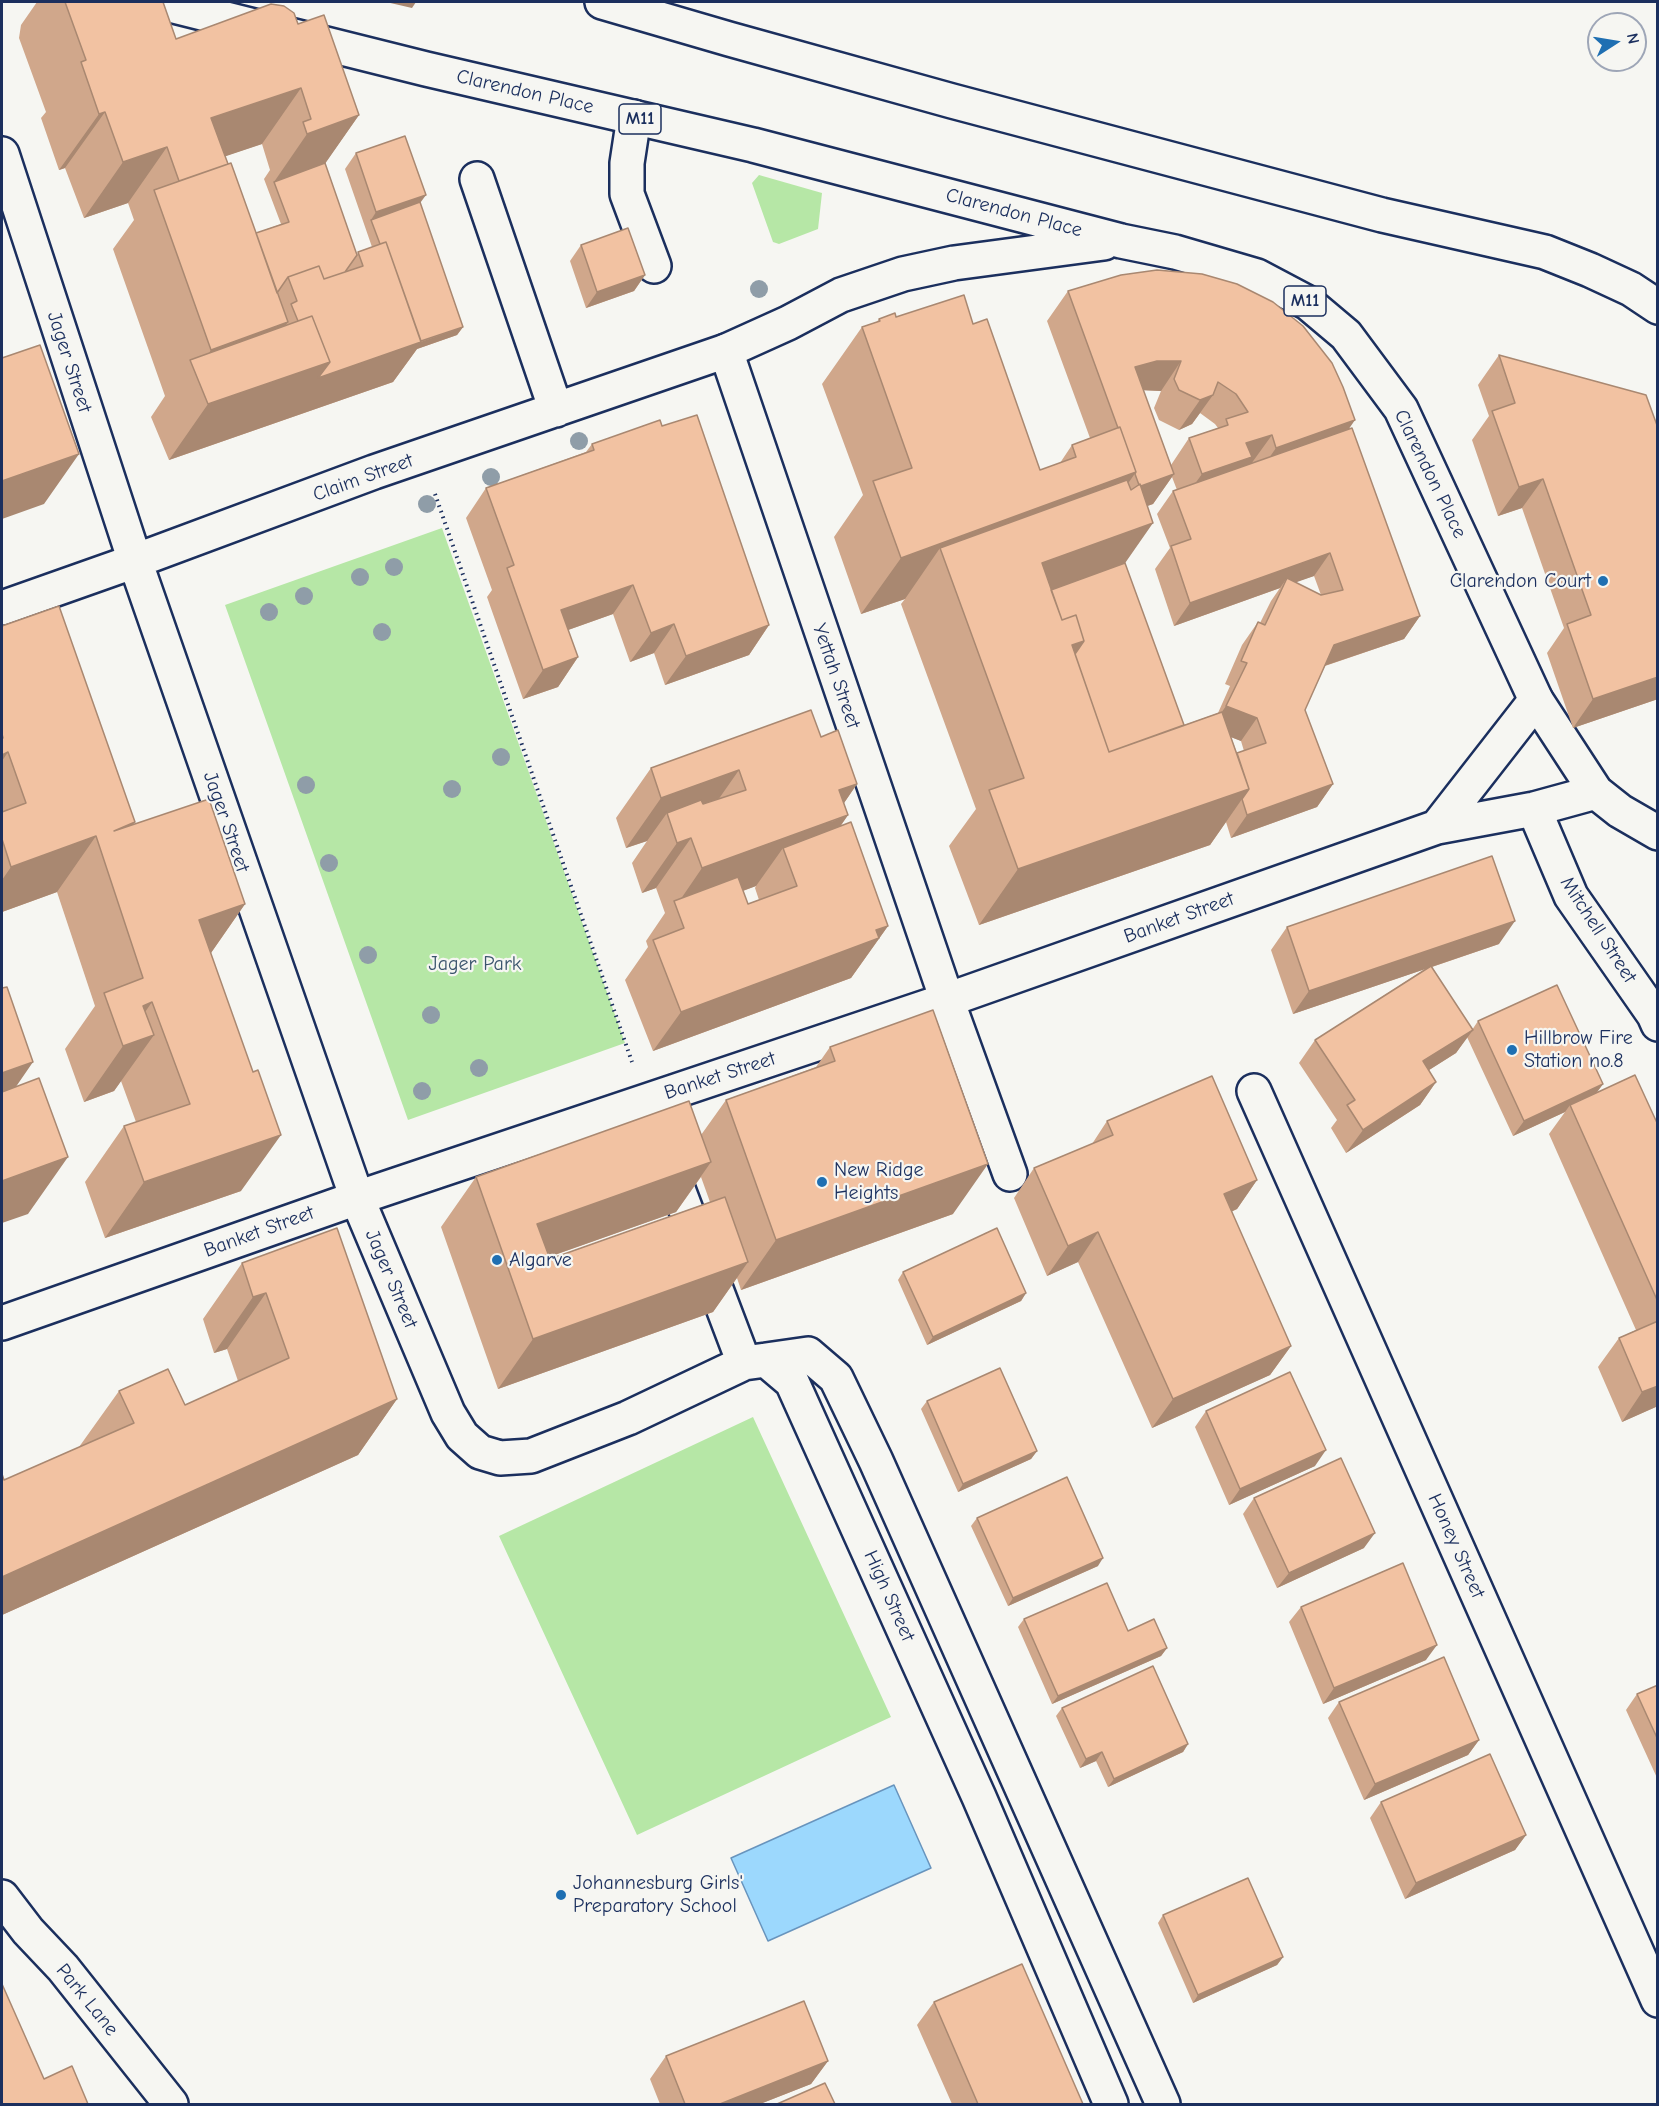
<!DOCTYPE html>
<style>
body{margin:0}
#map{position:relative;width:1659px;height:2106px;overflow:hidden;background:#f6f6f2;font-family:"Comic Neue",sans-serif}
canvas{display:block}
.frame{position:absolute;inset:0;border:3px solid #1b2f5e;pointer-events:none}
.north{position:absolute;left:1587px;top:12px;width:60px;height:60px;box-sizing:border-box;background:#f6f6f2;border:2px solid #9ea6b7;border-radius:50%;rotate:78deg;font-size:16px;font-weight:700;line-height:24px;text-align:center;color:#1b2f5e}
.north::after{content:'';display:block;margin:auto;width:21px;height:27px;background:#1f6fb2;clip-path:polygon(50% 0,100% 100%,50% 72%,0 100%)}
</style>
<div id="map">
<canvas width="1659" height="2106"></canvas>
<div class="frame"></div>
<div class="north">N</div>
</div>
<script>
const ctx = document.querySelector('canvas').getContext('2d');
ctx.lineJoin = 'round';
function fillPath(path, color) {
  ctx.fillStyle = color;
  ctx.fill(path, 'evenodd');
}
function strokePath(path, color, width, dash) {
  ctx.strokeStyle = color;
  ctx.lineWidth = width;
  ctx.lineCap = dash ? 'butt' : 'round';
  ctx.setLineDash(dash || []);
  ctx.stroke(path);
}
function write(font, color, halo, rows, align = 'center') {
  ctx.font = font + ' "Comic Neue",sans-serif';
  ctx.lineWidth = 4.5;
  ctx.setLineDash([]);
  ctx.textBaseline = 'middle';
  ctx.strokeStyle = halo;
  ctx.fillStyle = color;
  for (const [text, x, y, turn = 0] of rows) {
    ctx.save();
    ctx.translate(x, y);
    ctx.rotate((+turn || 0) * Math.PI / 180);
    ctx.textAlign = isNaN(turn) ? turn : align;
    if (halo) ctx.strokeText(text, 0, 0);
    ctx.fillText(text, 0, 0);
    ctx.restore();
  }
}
const green = new Path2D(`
 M 759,175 L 822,193 L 818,229 L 779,244 L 773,242 L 752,183 Z
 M 442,528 L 625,1043 L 408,1120 L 225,605 Z
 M 753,1417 L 891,1717 L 637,1835 L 499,1536 Z`);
const water = new Path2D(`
 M 894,1785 L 931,1868 L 768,1941 L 731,1858 Z`);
const path = new Path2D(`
 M 435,494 L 632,1062`);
const minor = new Path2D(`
 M 634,117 L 627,163 L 627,194 L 654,266
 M 2,154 L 135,561 L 357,1198 L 448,1413 L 462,1436 L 480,1452 L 500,1458 L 531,1456 L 628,1418 L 744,1363 L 766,1360 L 792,1382 L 979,1797 L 1111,2104
 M 477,179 L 556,410
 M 2,608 L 135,561 L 374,472 L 726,351 L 947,1000 L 1010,1174
 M 1534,809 L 1571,896 L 1654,1015 L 1658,1024
 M 1437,827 L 1536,700
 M 1254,1091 L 1658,2000
 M 667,1160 L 744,1363
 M 2,1323 L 357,1198 L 947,1000 L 1437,827 L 1534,809 L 1596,792
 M 766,1360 L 808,1354 L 836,1378 L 876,1461 L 1163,2104
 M 2,1897 L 28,1931 L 63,1968 L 171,2104`);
const major = new Path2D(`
 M 158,2 L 426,69 L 753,145 L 1121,241 L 1175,252 L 1257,276 L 1308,303 L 1346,335 L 1401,409 L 1536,700 L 1596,792 L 1620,811 L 1658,833
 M 602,2 L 729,39 L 952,101 L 1382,215 L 1545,252 L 1590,270 L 1631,289 L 1658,307
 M 726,351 L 788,323 L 841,295 L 903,274 L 954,263 L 1104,243`);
const trees = [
 [759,289],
 [579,441],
 [491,477],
 [427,504],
 [394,567],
 [360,577],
 [304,596],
 [269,612],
 [382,632],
 [501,757],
 [306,785],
 [452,789],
 [329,863],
 [368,955],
 [431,1015],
 [479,1068],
 [422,1091]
];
const wall = new Path2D(`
 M 37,2 L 163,2 L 176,39 L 298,24 L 359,115 L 325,163 L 357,255 L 358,252 L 372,247 L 345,169 L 356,153 L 420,202 L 463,327 L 457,335 L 417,349 L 393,382 L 169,460 L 151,417 L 165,396 L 113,249 L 134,220 L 128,203 L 84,218 L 65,168 L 59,170 L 41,118 L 46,112 L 19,38 L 21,25 ZM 262,144 L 270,170 L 264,179 L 281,224 L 256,233 L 225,156 Z
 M 581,245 L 645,275 L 634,291 L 586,308 L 570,261 Z
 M 1068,291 L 1349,428 L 1420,616 L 1404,639 L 1325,666 L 1305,710 L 1333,784 L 1317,807 L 1231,838 L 1226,822 L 1210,845 L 979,925 L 949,846 L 976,809 L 901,604 L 905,599 L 861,614 L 834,537 L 863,495 L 822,384 L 862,327 L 876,323 L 879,319 L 896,317 L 973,324 L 1040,470 L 1060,463 L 1072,445 L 1090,438 L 1047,321 ZM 1143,390 L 1161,391 L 1154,408 L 1159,420 L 1179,430 L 1192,424 L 1200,413 L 1215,424 L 1218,428 L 1189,438 L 1171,465 ZM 1172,477 L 1177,490 L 1173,491 L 1157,514 L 1170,548 L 1155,569 L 1174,626 L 1280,588 L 1271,601 L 1260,623 L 1258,622 L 1242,645 L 1225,684 L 1230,686 L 1218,713 L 1184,725 L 1125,563 L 1147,506 L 1153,504 ZM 1314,576 L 1321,595 L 1295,582 ZM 1231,737 L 1241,741 L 1244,751 L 1237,753 Z
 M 1499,355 L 1658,699 L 1573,728 L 1547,653 L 1564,628 L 1522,508 L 1498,516 L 1472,440 L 1489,416 L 1478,385 Z
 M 662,426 L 769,625 L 749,655 L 665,685 L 654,653 L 630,662 L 613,614 L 568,630 L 578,657 L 558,687 L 523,699 L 487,597 L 492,590 L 466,518 L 486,488 L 586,452 L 592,444 Z
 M 2,626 L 135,822 L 133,824 L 245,904 L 211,953 L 241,1191 L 105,1238 L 85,1182 L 124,1126 L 136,1122 L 121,1081 L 114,1091 L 84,1102 L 65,1049 L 95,1006 L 57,892 L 2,912 Z
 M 821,737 L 857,784 L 844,803 L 848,815 L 840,827 L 888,926 L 851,978 L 653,1051 L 625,980 L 648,947 L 646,941 L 665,913 L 656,888 L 642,893 L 632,863 L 647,841 L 626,848 L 616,818 L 651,768 ZM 756,886 L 755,888 L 759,900 L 748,904 L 743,891 Z
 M 1287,927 L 1499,944 L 1432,967 L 1472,1030 L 1478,1021 L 1603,1084 L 1597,1092 L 1658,1125 L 1658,1406 L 1622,1422 L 1598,1367 L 1619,1338 L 1636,1330 L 1549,1134 L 1565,1112 L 1513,1136 L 1467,1037 L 1456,1053 L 1429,1070 L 1436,1082 L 1420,1105 L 1346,1153 L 1331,1128 L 1337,1120 L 1299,1063 L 1315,1040 L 1425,969 L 1293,1014 L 1271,950 Z
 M 830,1047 L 953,1214 L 741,1290 L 737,1278 L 713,1312 L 498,1389 L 441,1227 L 476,1177 L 701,1135 L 726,1100 L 816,1067 ZM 701,1177 L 710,1202 L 550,1259 L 549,1257 L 676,1212 Z
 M 1107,1121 L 1257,1180 L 1237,1209 L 1231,1212 L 1291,1346 L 1270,1375 L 1152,1428 L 1078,1262 L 1047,1276 L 1014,1198 L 1034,1168 L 1092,1144 Z
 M 242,1263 L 397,1399 L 358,1455 L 2,1615 L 2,1474 L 4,1480 L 79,1447 L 119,1391 L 185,1405 L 238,1381 L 227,1349 L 214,1353 L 203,1319 Z
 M 903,1272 L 1026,1293 L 1021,1301 L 927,1345 L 898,1280 Z
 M 927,1401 L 1037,1451 L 1031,1459 L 958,1492 L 921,1409 Z
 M 1206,1411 L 1315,1466 L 1229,1505 L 1195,1427 Z
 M 1254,1498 L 1364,1548 L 1277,1588 L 1243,1514 Z
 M 977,1518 L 1098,1566 L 1008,1606 L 971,1526 Z
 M 1301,1607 L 1426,1660 L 1323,1704 L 1289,1622 Z
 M 1024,1619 L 1167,1648 L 1161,1656 L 1052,1704 L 1018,1627 Z
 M 1658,1685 L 1658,1780 L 1626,1710 L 1637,1694 Z
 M 1339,1702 L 1479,1740 L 1468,1755 L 1364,1800 L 1328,1718 Z
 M 1062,1708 L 1188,1744 L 1183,1752 L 1108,1787 L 1096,1761 L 1080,1768 L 1056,1716 Z
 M 1381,1802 L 1526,1835 L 1515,1850 L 1405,1899 L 1370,1818 Z
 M 1163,1915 L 1283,1957 L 1277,1965 L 1193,2003 L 1158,1923 Z
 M 934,2002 L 1083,2104 L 952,2104 L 917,2025 Z
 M 666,2056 L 828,2061 L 811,2084 L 760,2104 L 660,2104 L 650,2079 Z`);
const shadedWall = new Path2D(`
 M 386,2 L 416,2 L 412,8 Z
 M 301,88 L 262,144 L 176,173 L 211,118 Z
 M 105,112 L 65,168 L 59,170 L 99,114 Z
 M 359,115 L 320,171 L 274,182 L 307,134 Z
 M 167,147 L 128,203 L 84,218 L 123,162 Z
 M 426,195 L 415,210 L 371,220 L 376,212 Z
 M 645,275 L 634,291 L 586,308 L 597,292 Z
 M 288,322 L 247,381 L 195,373 L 211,350 Z
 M 463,327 L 457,335 L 417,349 L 393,382 L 169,460 L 208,404 L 330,362 L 415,344 Z
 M 1157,361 L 1181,361 L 1161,391 L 1137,390 L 1135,367 Z
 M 1213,395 L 1192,424 L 1179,430 L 1200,400 Z
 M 1355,420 L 1335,449 L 1255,478 L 1276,448 Z
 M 1272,435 L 1251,464 L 1181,503 L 1202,474 L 1246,443 Z
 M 79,454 L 44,504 L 2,519 L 2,481 Z
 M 1136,472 L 1097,528 L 940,548 L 905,599 L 861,614 L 901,558 Z
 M 1174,474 L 1153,504 L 1119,516 L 1139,486 Z
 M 1543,479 L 1522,508 L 1498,516 L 1519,487 Z
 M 1153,523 L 1114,579 L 1017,614 L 1042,563 Z
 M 1330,553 L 1314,576 L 1283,587 L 1287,578 L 1280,588 L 1174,626 L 1190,603 Z
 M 633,585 L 613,614 L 540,640 L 561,610 Z
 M 1420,616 L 1404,639 L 1318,668 L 1334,645 Z
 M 674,624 L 654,653 L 630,662 L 651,633 Z
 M 769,625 L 749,655 L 665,685 L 686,656 Z
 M 1084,641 L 1047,694 L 1072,645 Z
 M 578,657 L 558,687 L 523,699 L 543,670 Z
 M 1658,677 L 1658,699 L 1573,728 L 1593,699 Z
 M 1226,706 L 1257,718 L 1241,741 L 1210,729 Z
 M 8,752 L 2,761 L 2,755 Z
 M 739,770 L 704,820 L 667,813 L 647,841 L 626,848 L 661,798 Z
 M 857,784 L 831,822 L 848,815 L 813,865 L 783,848 L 756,886 L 679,914 L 676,906 L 702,868 L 839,790 Z
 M 1333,784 L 1317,807 L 1231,838 L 1247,815 Z
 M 1249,789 L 1210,845 L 979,925 L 1018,869 Z
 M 96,836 L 57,892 L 2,912 L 2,880 L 11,867 Z
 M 691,838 L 656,888 L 642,893 L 677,843 Z
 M 245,904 L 206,960 L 199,920 Z
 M 1515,921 L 1499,944 L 1293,1014 L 1309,991 Z
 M 888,926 L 851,978 L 653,1051 L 681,1012 L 876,930 Z
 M 152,1002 L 123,1044 L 143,1006 Z
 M 1473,1030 L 1456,1053 L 1407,1084 L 1423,1061 Z
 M 154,1035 L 114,1091 L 84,1102 L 123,1046 Z
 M 33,1062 L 2,1107 L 2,1073 Z
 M 1436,1082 L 1420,1105 L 1346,1153 L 1363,1130 Z
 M 1603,1084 L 1592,1099 L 1570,1105 L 1565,1112 L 1513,1136 L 1524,1121 Z
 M 281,1135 L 241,1191 L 105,1238 L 144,1182 Z
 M 68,1157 L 28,1214 L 2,1223 L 2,1181 Z
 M 711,1162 L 676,1212 L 509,1271 L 537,1224 Z
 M 988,1164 L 953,1214 L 741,1290 L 776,1240 Z
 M 1257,1180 L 1237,1209 L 1203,1224 L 1224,1194 Z
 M 1098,1232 L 1078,1262 L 1047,1276 L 1068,1246 Z
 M 748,1262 L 713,1312 L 498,1389 L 533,1339 Z
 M 266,1293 L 227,1349 L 214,1353 L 253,1297 Z
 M 1026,1293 L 1021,1301 L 927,1345 L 933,1337 Z
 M 1291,1346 L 1270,1375 L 1152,1428 L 1173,1399 Z
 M 1658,1386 L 1658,1406 L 1622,1422 L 1642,1392 Z
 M 397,1399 L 358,1455 L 2,1615 L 2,1577 Z
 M 1326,1450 L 1315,1466 L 1229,1505 L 1240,1489 Z
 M 1037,1451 L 1031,1459 L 958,1492 L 963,1484 Z
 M 1375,1533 L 1364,1548 L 1277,1588 L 1289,1573 Z
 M 1103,1558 L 1098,1566 L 1008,1606 L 1013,1598 Z
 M 1437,1645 L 1426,1660 L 1323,1704 L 1334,1688 Z
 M 1167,1648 L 1161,1656 L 1052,1704 L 1058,1696 Z
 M 1479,1740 L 1468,1755 L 1364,1800 L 1375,1784 Z
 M 1188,1744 L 1183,1752 L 1108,1787 L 1114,1779 Z
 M 1102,1752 L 1096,1761 L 1080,1768 L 1086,1759 Z
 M 1526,1835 L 1515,1850 L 1405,1899 L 1416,1883 Z
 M 1283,1957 L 1277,1965 L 1193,2003 L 1198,1995 Z
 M 828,2061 L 811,2084 L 760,2104 L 720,2104 Z`);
const building = new Path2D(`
 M 65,2 L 163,2 L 176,39 L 271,4 L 284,6 L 294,13 L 298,24 L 324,15 L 359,115 L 307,134 L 303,122 L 311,119 L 301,88 L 211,118 L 228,164 L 179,181 L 167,147 L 123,162 L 105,112 L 99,114 L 81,62 L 86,60 Z
 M 405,136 L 426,195 L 376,212 L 356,153 Z
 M 231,163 L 288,322 L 211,350 L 154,190 Z
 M 325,163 L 357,255 L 345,272 L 324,279 L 319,266 L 288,277 L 277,293 L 256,233 L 289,222 L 274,182 Z
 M 420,202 L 463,327 L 421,341 L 386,242 L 380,244 L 371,220 Z
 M 628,228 L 645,275 L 597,292 L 581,245 Z
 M 386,242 L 421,342 L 318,378 L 330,362 L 312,316 L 298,321 L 291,304 L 297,301 L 288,277 L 319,266 L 324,279 L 363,266 L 358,252 Z
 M 1157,270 L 1202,274 L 1237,284 L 1273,302 L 1303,326 L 1332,363 L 1343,387 L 1355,420 L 1276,448 L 1272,435 L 1246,443 L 1252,457 L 1202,474 L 1189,438 L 1228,425 L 1226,419 L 1248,412 L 1236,394 L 1218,382 L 1213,395 L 1200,400 L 1179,390 L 1174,379 L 1181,361 L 1157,361 L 1135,367 L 1174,474 L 1141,486 L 1140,484 L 1139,485 L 1135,474 L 1136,472 L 1120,427 L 1118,428 L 1068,291 L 1121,275 Z
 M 964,295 L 973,324 L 987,319 L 1040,470 L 1076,457 L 1072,445 L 1120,427 L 1136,472 L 901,558 L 873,481 L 912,468 L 862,327 L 880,321 L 879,319 L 895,313 L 896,317 Z
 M 312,316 L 330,362 L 208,404 L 190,360 Z
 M 40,345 L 79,454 L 2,481 L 2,358 Z
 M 1499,355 L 1646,395 L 1658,428 L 1658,677 L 1593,699 L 1567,624 L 1591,615 L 1543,479 L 1519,487 L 1492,411 L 1515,403 Z
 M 697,415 L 769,625 L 686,656 L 674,624 L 651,633 L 633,585 L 561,610 L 578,657 L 543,670 L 507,568 L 514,565 L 486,488 L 594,450 L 592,444 L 660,420 L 662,426 Z
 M 1352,428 L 1420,616 L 1334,645 L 1305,710 L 1333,784 L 1247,815 L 1242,799 L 1249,789 L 1237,753 L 1266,743 L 1257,718 L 1226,706 L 1247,663 L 1241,661 L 1258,622 L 1265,625 L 1287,578 L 1321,595 L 1343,590 L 1330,553 L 1190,603 L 1171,546 L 1191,539 L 1173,491 Z
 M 1127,480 L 1131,490 L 1140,484 L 1153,523 L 1042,563 L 1062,620 L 1076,615 L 1084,641 L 1072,645 L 1109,752 L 1222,712 L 1249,789 L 1018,869 L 989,790 L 1024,778 L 940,548 Z
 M 1125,563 L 1184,725 L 1109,752 L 1075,654 L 1084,641 L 1076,615 L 1062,620 L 1051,590 Z
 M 59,606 L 135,822 L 114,831 L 209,799 L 245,904 L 199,920 L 253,1072 L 258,1070 L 281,1135 L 144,1182 L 124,1126 L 190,1104 L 152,1002 L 143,1006 L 154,1035 L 123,1046 L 104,993 L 143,978 L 96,836 L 11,867 L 2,839 L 2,812 L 26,803 L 8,752 L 2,755 L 2,738 L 3,738 L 2,734 L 2,626 Z
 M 811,710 L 821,737 L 838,730 L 857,784 L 839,790 L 848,815 L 702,868 L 691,838 L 677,843 L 667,813 L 701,800 L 703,804 L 746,790 L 739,770 L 661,798 L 651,768 Z
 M 851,822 L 888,926 L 876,930 L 879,938 L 681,1012 L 653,940 L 684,928 L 674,901 L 738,877 L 748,904 L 797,886 L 783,848 Z
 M 1492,856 L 1515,921 L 1309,991 L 1287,927 Z
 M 1431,966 L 1473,1030 L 1423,1061 L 1436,1082 L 1363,1130 L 1347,1105 L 1355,1100 L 1315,1040 Z
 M 1557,985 L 1603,1084 L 1524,1121 L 1478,1021 Z
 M 7,987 L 33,1062 L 2,1073 L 2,988 Z
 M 933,1010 L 988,1164 L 776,1240 L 726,1100 L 835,1061 L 830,1047 Z
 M 1635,1075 L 1658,1125 L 1658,1302 L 1570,1105 Z
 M 1212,1076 L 1257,1180 L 1224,1194 L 1291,1346 L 1173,1399 L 1098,1232 L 1068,1246 L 1034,1168 L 1113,1135 L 1107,1121 Z
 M 39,1078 L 68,1157 L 2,1181 L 2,1092 Z
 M 689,1101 L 711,1162 L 537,1224 L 550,1259 L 725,1197 L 748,1262 L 533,1339 L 476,1177 Z
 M 337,1228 L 397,1399 L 2,1577 L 2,1474 L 4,1480 L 134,1423 L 119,1391 L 168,1369 L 185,1405 L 289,1358 L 266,1293 L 253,1297 L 242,1263 Z
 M 997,1228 L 1026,1293 L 933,1337 L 903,1272 Z
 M 1658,1321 L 1658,1386 L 1642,1392 L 1619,1338 Z
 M 1000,1368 L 1037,1451 L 963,1484 L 927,1401 Z
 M 1290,1372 L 1326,1450 L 1240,1489 L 1206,1411 Z
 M 1341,1458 L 1375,1533 L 1289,1573 L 1254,1498 Z
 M 1067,1477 L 1103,1558 L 1013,1598 L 977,1518 Z
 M 1403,1563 L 1437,1645 L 1334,1688 L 1301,1607 Z
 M 1107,1583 L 1128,1631 L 1154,1619 L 1167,1648 L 1058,1696 L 1024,1619 Z
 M 1444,1657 L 1479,1740 L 1375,1784 L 1339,1702 Z
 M 1153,1666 L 1188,1744 L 1114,1779 L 1102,1752 L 1086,1759 L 1062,1708 Z
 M 1658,1685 L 1658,1740 L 1637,1694 Z
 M 1490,1754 L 1526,1835 L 1416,1883 L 1381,1802 Z
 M 1248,1878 L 1283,1957 L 1198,1995 L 1163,1915 Z
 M 1022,1964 L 1083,2104 L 978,2104 L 934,2002 Z
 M 2,1984 L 44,2079 L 72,2066 L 88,2104 L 2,2104 Z
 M 804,2001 L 828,2061 L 720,2104 L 685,2104 L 666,2056 Z
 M 825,2083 L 835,2104 L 777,2104 Z`);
const markers = [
 [1603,581,6,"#1f6fb2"],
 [1512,1050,6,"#1f6fb2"],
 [822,1182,6,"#1f6fb2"],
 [497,1260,6,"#1f6fb2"],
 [561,1895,6,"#1f6fb2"]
];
const shields = [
 [640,119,42],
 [1305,301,42]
];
const shieldNames = [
 ["M11",640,119],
 ["M11",1305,301]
];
const streetNames = [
 ["Clarendon Place",525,92,13],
 ["Clarendon Place",1014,213,15],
 ["Jager Street",69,362,72],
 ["Clarendon Place",1430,474,64],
 ["Claim Street",363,478,-20],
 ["Yettah Street",836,676,71],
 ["Jager Street",226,822,71],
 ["Banket Street",1179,918,-20],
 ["Mitchell Street",1598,930,57],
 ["Banket Street",720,1076,-18],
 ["Banket Street",259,1232,-20],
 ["Jager Street",391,1279,67],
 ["Honey Street",1456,1546,66],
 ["High Street",889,1596,66],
 ["Park Lane",87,2000,51]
];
const poiNames = [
 ["Clarendon Court",1591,581,"right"],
 ["Hillbrow Fire",1524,1038],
 ["Station no.8",1524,1061],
 ["New Ridge",834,1170],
 ["Heights",834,1193],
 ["Algarve",509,1260],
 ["Johannesburg Girls'",573,1883],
 ["Preparatory School",573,1906]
];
const parkNames = [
 ["Jager Park",475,964]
];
fillPath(green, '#b6e7a6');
fillPath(water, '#9cd8fd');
strokePath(water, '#6894bd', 1.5);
strokePath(minor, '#1b2f5e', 38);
strokePath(major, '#1b2f5e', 38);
strokePath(path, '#1b2f5e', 4, [1.5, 4.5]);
strokePath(minor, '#f6f6f2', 33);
strokePath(major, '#f6f6f2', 33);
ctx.fillStyle = '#8f9da8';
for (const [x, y] of trees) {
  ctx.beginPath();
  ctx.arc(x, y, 9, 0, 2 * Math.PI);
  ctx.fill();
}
fillPath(wall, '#d0a78b');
fillPath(shadedWall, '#a98871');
fillPath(building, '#f2c2a2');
strokePath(building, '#a98871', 1.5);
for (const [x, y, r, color] of markers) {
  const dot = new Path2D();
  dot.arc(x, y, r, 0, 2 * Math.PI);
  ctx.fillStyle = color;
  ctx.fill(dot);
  strokePath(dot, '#f6f6f2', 2);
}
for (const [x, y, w] of shields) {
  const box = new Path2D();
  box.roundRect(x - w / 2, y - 15, w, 30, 4.5);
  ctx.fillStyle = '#f6f6f2';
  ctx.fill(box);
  strokePath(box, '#1b2f5e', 1.5);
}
write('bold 18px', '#1b2f5e', null, shieldNames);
write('20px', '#1b2f5e', '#f6f6f2', streetNames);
write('20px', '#1b2f5e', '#f6f6f2', poiNames, 'left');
write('20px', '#3a546c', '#f6f6f2', parkNames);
</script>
